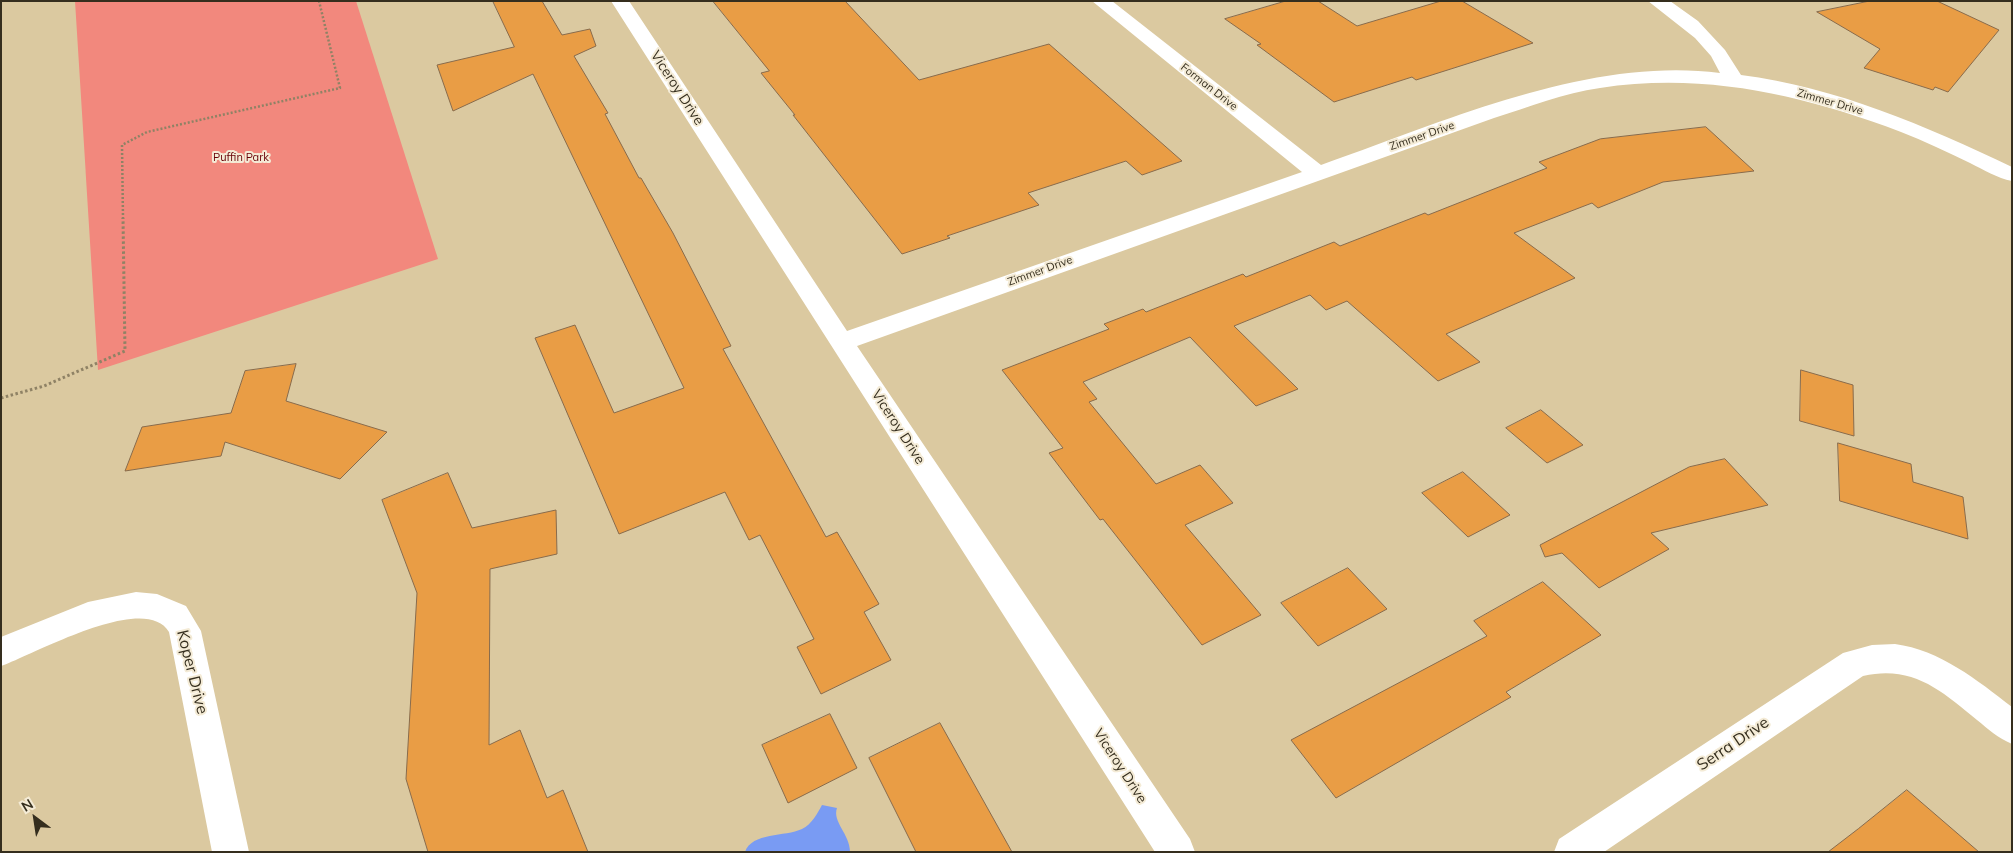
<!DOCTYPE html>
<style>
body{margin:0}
#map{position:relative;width:2013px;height:853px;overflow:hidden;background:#dbc9a0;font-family:Mulish,sans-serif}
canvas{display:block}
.frame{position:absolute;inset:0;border:2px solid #352e1e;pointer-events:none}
.north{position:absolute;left:10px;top:793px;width:50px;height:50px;-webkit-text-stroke:4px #f4ebd6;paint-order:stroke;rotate:329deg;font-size:14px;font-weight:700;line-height:20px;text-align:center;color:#352e1e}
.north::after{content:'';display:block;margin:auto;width:18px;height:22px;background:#352e1e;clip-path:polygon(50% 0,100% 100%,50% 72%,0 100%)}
</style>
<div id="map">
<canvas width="2013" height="853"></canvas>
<div class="frame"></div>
<div class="north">N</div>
</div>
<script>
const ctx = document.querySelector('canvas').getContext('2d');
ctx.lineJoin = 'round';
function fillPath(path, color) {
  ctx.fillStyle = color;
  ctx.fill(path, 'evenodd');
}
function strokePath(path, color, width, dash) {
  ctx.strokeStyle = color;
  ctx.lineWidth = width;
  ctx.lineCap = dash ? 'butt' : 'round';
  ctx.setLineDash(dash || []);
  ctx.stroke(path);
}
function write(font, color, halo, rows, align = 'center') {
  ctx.font = font + ' Mulish,sans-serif';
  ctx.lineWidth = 4;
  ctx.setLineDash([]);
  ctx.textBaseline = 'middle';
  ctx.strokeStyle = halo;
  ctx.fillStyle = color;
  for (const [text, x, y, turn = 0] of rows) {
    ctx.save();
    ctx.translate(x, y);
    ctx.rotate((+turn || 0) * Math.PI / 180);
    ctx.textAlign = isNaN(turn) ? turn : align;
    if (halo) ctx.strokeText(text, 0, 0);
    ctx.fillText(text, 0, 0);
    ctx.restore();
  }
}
const green = new Path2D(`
 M 75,1 L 356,1 L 438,259 L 98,370 Z`);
const water = new Path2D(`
 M 822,805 L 837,808 C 832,822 850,834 850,852 L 745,852 C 752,832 785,837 802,829 C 812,824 817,814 822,805 Z`);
const building = new Path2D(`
 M 493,1 L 542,1 L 562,35 L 590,29 L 596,46 L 574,56 L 608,113 L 605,114 L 639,178 L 641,178 L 673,233 L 731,346 L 723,349 L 826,537 L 837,532 L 879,604 L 864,612 L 891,660 L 821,694 L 797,647 L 814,639 L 760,535 L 749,540 L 725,492 L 619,534 L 535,338 L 575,325 L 614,413 L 684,388 L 533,74 L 453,111 L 437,65 L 514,47 Z
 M 713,1 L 845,1 L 919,80 L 1049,44 L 1182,161 L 1142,175 L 1126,161 L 1028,193 L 1039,205 L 947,236 L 950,238 L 902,254 L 793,115 L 795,115 L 761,73 L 769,71 Z
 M 1286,1 L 1318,1 L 1357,26 L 1441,1 L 1462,1 L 1533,43 L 1416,80 L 1412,77 L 1334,102 L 1257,45 L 1261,44 L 1225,19 Z
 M 1870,1 L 1937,1 L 1999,30 L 1948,92 L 1935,87 L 1933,90 L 1864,68 L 1880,49 L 1817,12 Z
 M 1706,127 L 1754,171 L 1663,182 L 1598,208 L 1592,203 L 1514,233 L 1575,278 L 1446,334 L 1480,362 L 1438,381 L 1347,301 L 1326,310 L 1310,295 L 1234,326 L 1298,389 L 1256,406 L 1190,337 L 1083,382 L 1097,399 L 1089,402 L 1156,484 L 1200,465 L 1233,503 L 1185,525 L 1261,615 L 1202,645 L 1103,519 L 1100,520 L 1049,453 L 1063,448 L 1002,370 L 1109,329 L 1104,324 L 1143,309 L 1146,312 L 1243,274 L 1246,277 L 1334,242 L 1340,246 L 1425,213 L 1428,215 L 1547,168 L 1539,162 L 1600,139 Z
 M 296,364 L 286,401 L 387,432 L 340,479 L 225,442 L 221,456 L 125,471 L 142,427 L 231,413 L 245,371 Z
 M 1801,370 L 1853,385 L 1854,436 L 1800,421 Z
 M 1541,410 L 1583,445 L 1547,463 L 1506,428 Z
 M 1838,443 L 1911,464 L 1913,482 L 1963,497 L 1968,539 L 1840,501 Z
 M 1725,459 L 1768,505 L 1651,533 L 1669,549 L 1599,588 L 1562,553 L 1545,557 L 1540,545 L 1689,467 Z
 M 1463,472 L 1510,515 L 1468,537 L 1422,493 Z
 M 448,473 L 472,528 L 556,510 L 557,554 L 490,569 L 489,745 L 520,730 L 547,798 L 563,790 L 588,852 L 428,852 L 406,779 L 417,593 L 382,500 Z
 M 1348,568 L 1387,609 L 1318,646 L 1281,603 Z
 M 1543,582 L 1601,635 L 1506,692 L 1511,697 L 1336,798 L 1291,740 L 1487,636 L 1474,621 Z
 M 830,714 L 857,768 L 788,803 L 762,745 Z
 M 940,723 L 1012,852 L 916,852 L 869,758 Z
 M 1907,790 L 1979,852 L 1828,852 L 1858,829 Z`);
const pathFar1 = new Path2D(`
 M 123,219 L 122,145 L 147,132 L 340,88 L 319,1`);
const path = new Path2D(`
 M 1,398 L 44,386 L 125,351 L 123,218`);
const minor = new Path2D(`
 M 611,1 L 629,1 L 847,331 L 1302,172 L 1092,1 L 1112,1 L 1321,165 C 1444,122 1588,56 1720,73 L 1711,56 L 1695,38 L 1648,1 L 1670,1 L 1698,21 L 1725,50 L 1741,75 C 1836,87 1926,126 2012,167 L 2012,181 C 1997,178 1984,170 1970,163 C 1947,152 1924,141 1901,132 C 1803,95 1705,72 1600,88 C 1564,93 1529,107 1494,118 L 857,346 L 1190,839 L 1195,852 L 1155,852 Z
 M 136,592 L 157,594 L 186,606 L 201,631 L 249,852 L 212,852 L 169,632 C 145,591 33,655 1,666 L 1,637 L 88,602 Z
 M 1895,644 C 1940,650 1977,680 2012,707 L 2012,744 C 1998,738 1988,729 1977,720 C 1940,690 1913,665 1863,676 L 1604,852 L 1554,852 L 1559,839 L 1843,653 L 1872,645 Z`);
const farStreetnames = [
 ["Forman Drive",1209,87,38],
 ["Zimmer Drive",1830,102,16],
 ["Zimmer Drive",1422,136,-19],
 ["Zimmer Drive",1040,271,-20]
];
const farParknames = [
 ["Puffin Park",241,158]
];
const streetNames = [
 ["Viceroy Drive",677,88,57],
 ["Viceroy Drive",898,427,57],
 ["Viceroy Drive",1120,766,57]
];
const nearStreetnames = [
 ["Koper Drive",192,672,76],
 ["Serra Drive",1733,744,-34]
];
fillPath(green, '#f2887d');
fillPath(water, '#799bf3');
fillPath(building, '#e99d45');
strokePath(building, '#886b4c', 1);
strokePath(pathFar1, '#8f8265', 2.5, [2, 2]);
strokePath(path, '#8f8265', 3, [2.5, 2.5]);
fillPath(minor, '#fff');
write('11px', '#352e1e', '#f4ebd6', farStreetnames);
write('11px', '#680006', '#f4ebd6', farParknames);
write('14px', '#352e1e', '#f4ebd6', streetNames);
write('16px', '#352e1e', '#f4ebd6', nearStreetnames);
</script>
